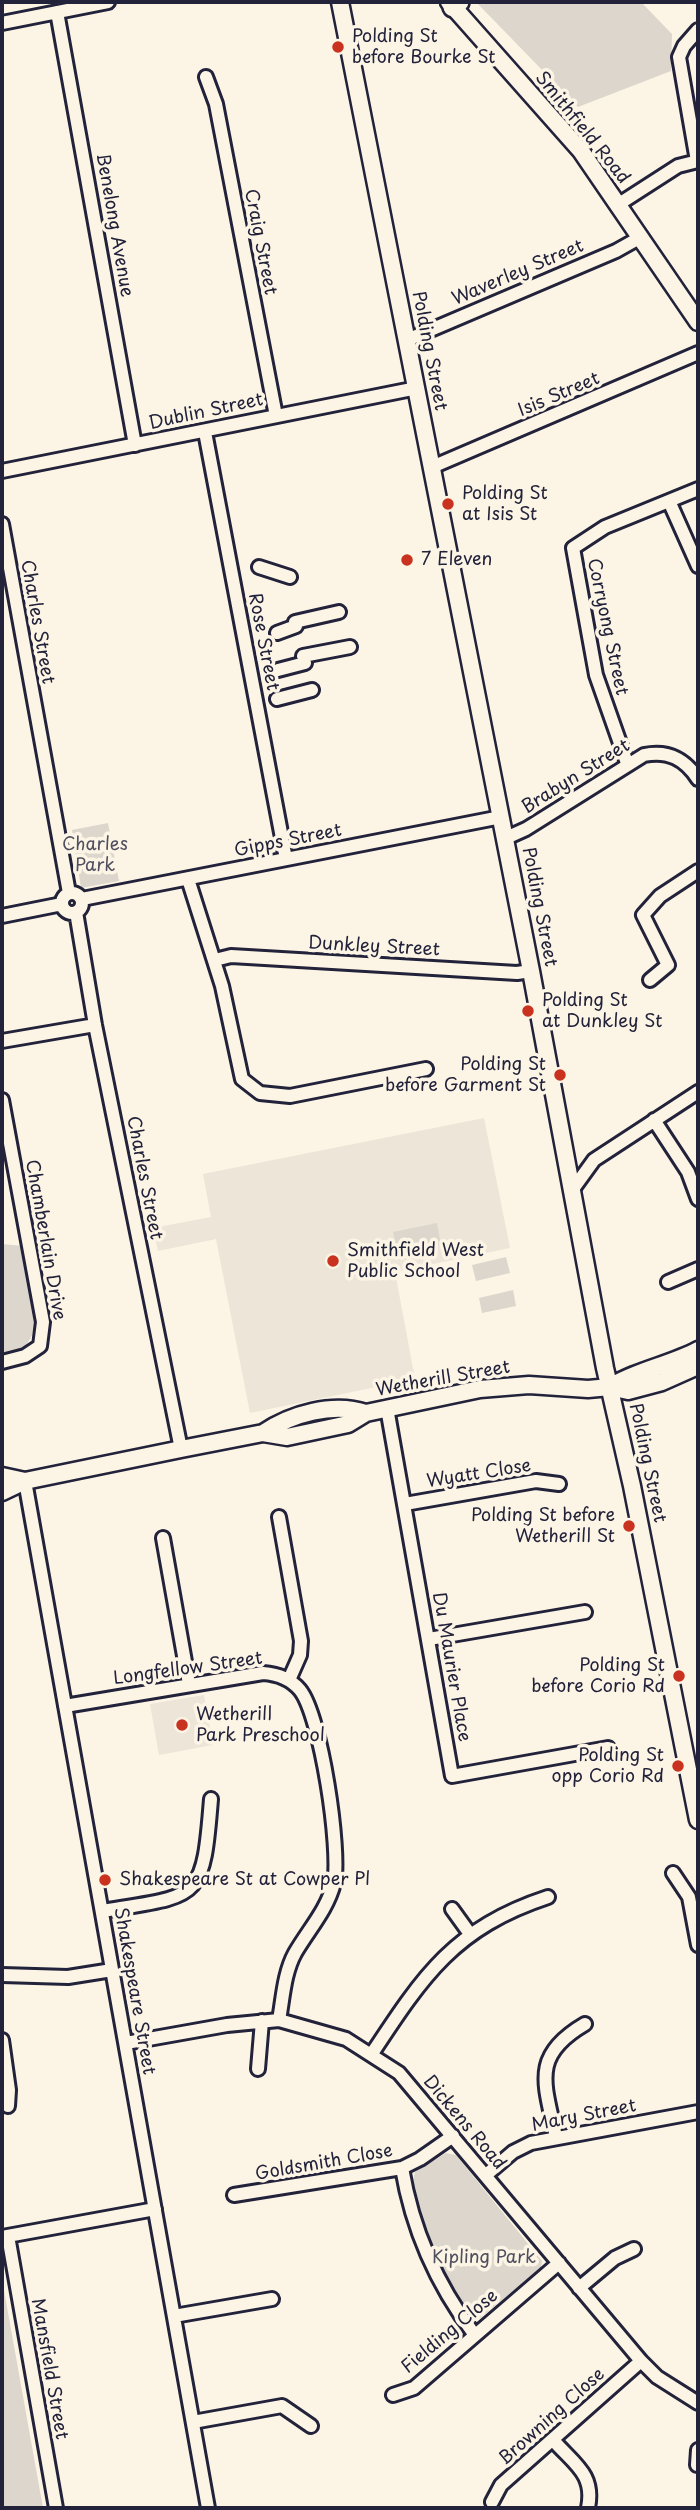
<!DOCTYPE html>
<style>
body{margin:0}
#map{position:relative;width:700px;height:2510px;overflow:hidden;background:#fcf5e5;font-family:"Playpen Sans",sans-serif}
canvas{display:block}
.frame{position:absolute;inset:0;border:4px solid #22223b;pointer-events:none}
</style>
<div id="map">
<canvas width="700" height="2510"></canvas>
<div class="frame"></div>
</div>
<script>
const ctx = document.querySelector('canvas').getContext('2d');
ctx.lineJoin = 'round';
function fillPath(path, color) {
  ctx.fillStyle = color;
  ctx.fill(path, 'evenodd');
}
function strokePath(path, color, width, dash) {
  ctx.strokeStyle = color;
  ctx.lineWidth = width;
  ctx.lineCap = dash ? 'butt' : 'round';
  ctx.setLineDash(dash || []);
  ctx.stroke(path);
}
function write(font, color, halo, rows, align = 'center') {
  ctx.font = font + ' "Playpen Sans",sans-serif';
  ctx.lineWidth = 7;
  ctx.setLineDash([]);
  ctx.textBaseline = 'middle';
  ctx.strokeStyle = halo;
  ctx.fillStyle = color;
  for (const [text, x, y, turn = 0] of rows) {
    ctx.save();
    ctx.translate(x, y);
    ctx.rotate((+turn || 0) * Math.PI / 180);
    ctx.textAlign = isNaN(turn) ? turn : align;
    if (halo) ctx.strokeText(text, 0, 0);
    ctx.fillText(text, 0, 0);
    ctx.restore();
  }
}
const built = new Path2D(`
 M 484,1118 L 510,1248 L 395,1272 L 415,1379 L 250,1413 L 216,1239 L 158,1251 L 153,1228 L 211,1217 L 203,1174 Z
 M 204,1695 L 213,1745 L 159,1755 L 150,1704 Z`);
const green = new Path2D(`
 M 641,2 L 672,34 L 671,71 L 578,107 L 477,3 Z
 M 108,823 L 119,881 L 81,888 L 72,830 Z
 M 437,1223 L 441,1245 L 398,1254 L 393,1232 Z
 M 2,1244 L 23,1246 C 31,1283 56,1347 2,1357 Z
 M 506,1257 L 510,1273 L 476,1281 L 472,1265 Z
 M 513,1290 L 516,1306 L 482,1313 L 479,1298 Z
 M 446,2153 L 456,2155 L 542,2261 L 541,2268 L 474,2323 C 451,2307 405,2198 415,2172 Z
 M 2,2279 L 43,2508 L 2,2508 Z`);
const minor = new Path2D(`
 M 57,12 L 135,445
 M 2,23 L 108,2
 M 206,77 L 216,104 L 276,416
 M 697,161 L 679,57 L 684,46 L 698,30
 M 619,204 L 678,166 L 698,161
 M 407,340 L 616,251 L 641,237
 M 205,432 L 286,859
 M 432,467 L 698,353
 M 2,471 L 417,388
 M 669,501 L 698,566
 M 2,524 L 69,893
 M 259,567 L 290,577
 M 295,622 L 339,612
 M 277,633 L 296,626
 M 303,656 L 350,647
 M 278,670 L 305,663
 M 277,699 L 312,690
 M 627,763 L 596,675 L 573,548 L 605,527 L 698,489
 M 506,838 L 526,829 L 644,755 C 668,750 685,759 698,779
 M 188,879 L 222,986 L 242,1079 L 260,1093 L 290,1096 L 426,1069
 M62 903a10 10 0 1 1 20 0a10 10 0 1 1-20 0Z
 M 82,899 L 501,817
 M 76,912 L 95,1025 L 181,1449
 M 2,916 L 62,904
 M 215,960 L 231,956 L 517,973 L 531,971
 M 650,980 L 668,965 L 643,915 L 660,896 L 698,871
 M 2,1041 L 95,1025
 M 2,1100 L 43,1322 L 40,1346 L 25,1356 L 2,1362
 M 654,1120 L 688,1172 L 698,1199
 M 573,1189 L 594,1160 L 698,1092
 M 668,1282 L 698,1269
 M 387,1408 L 452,1776 L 608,1748
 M 25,1481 L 208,2508
 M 405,1504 L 536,1481 L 559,1484
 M 279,1517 L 301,1641 L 300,1655 L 289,1680
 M 163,1538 L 189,1684
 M 429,1639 L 585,1612
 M 65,1706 L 263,1673 C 277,1674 290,1678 300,1690 C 321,1716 341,1850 334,1883 C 327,1910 309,1929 295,1953 C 284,1973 283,1998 279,2020
 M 673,1873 L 689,1897 L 698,1945
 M 452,1909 L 470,1934
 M 102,1911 C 200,1895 203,1902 211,1799
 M 2,1975 L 68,1977 L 112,1970
 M 2,2040 L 9,2090 L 8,2106
 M 126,2043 L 227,2025 L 279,2020 L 346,2039 L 399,2073 L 641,2361 L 657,2377 L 698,2403
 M 371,2055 C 423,1976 454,1928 548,1897
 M 258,2069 L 262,2021
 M 556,2137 C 545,2084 530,2056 585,2024
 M 402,2168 C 412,2228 437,2285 474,2334
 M 486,2175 L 513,2152 L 531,2143 L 698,2112
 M 234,2195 L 402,2168 L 420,2159 L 453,2136
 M 8,2236 L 56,2508
 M 2,2237 L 155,2209
 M 579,2288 L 615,2258 L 634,2249
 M 174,2316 L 272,2299
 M 393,2395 L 414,2388 L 559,2263
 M 193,2422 L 282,2406 L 311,2426
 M 553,2440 C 574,2464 595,2474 588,2508
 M 697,2465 L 698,2450
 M 492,2502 L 501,2485 L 641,2361`);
const major = new Path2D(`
 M 340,2 L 531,971 L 605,1368 L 632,1486 L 698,1820
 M 449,2 L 581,151 L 698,322
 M 610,1387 C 637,1370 670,1365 698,1350
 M 263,1433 C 291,1414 333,1402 366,1413
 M 2,1476 L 25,1481
 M 2,1492 L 25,1481 L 181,1449 L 263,1433 L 287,1437 L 348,1424 L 366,1413 L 480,1389 L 529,1385 L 588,1389 L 610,1387 L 628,1391 L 662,1382 L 698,1366`);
const highway = new Path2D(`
 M 453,7 L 459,2`);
const markers = [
 [338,47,7,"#c8321e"],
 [448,504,7,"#c8321e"],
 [407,560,7,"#c8321e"],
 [528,1011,7,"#c8321e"],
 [560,1075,7,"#c8321e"],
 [333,1261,7,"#c8321e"],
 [629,1526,7,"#c8321e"],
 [679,1676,7,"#c8321e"],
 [182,1725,7,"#c8321e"],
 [678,1766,7,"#c8321e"],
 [105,1880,7,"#c8321e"]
];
const poiNames = [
 ["Polding St",352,37],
 ["before Bourke St",352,58],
 ["Polding St",462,494],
 ["at Isis St",462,515],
 ["7 Eleven",421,560],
 ["Polding St",542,1001],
 ["at Dunkley St",542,1022],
 ["Polding St",546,1065,"right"],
 ["before Garment St",546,1086,"right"],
 ["Smithfield West",347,1251],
 ["Public School",347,1272],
 ["Polding St before",615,1516,"right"],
 ["Wetherill St",615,1537,"right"],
 ["Polding St",665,1666,"right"],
 ["before Corio Rd",665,1687,"right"],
 ["Wetherill",196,1715],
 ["Park Preschool",196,1736],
 ["Polding St",664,1756,"right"],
 ["opp Corio Rd",664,1777,"right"],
 ["Shakespeare St at Cowper Pl",119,1880]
];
const streetNames = [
 ["Smithfield Road",582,128,51],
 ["Benelong Avenue",114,225,80],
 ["Craig Street",260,242,79],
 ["Waverley Street",518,273,-23],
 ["Polding Street",429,351,79],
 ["Isis Street",559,395,-23],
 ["Dublin Street",206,412,-12],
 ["Charles Street",37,622,80],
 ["Corryong Street",607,627,78],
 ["Rose Street",263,642,79],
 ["Brabyn Street",576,777,-32],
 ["Gipps Street",288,841,-11],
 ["Polding Street",539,907,79],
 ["Dunkley Street",374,947,3],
 ["Charles Street",144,1178,79],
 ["Chamberlain Drive",45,1240,80],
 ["Wetherill Street",443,1379,-10],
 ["Polding Street",647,1463,78],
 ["Wyatt Close",479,1474,-9],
 ["Du Maurier Place",451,1667,80],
 ["Longfellow Street",188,1669,-8],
 ["Shakespeare Street",134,1991,80],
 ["Mary Street",584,2116,-11],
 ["Dickens Road",464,2123,50],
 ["Goldsmith Close",324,2163,-10],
 ["Fielding Close",450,2332,-40],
 ["Mansfield Street",49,2369,80],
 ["Browning Close",552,2417,-42]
];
const parkNames = [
 ["Charles",95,845],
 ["Park",95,866],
 ["Kipling Park",484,2258]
];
fillPath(built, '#ece5d8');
fillPath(green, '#dcd6cc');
strokePath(minor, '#22223b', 18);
strokePath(major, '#22223b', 21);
strokePath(highway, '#22223b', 24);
strokePath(minor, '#fcf5e5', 12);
strokePath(major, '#fcf5e5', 16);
strokePath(highway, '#fcf5e5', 19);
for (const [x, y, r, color] of markers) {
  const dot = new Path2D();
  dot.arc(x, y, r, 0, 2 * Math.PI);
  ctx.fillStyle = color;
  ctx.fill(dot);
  strokePath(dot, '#fcf5e5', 2.5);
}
write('18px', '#22223b', '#fcf5e5', poiNames, 'left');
write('18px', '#22223b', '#fcf5e5', streetNames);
write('18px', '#504f5f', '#fcf5e5', parkNames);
</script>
